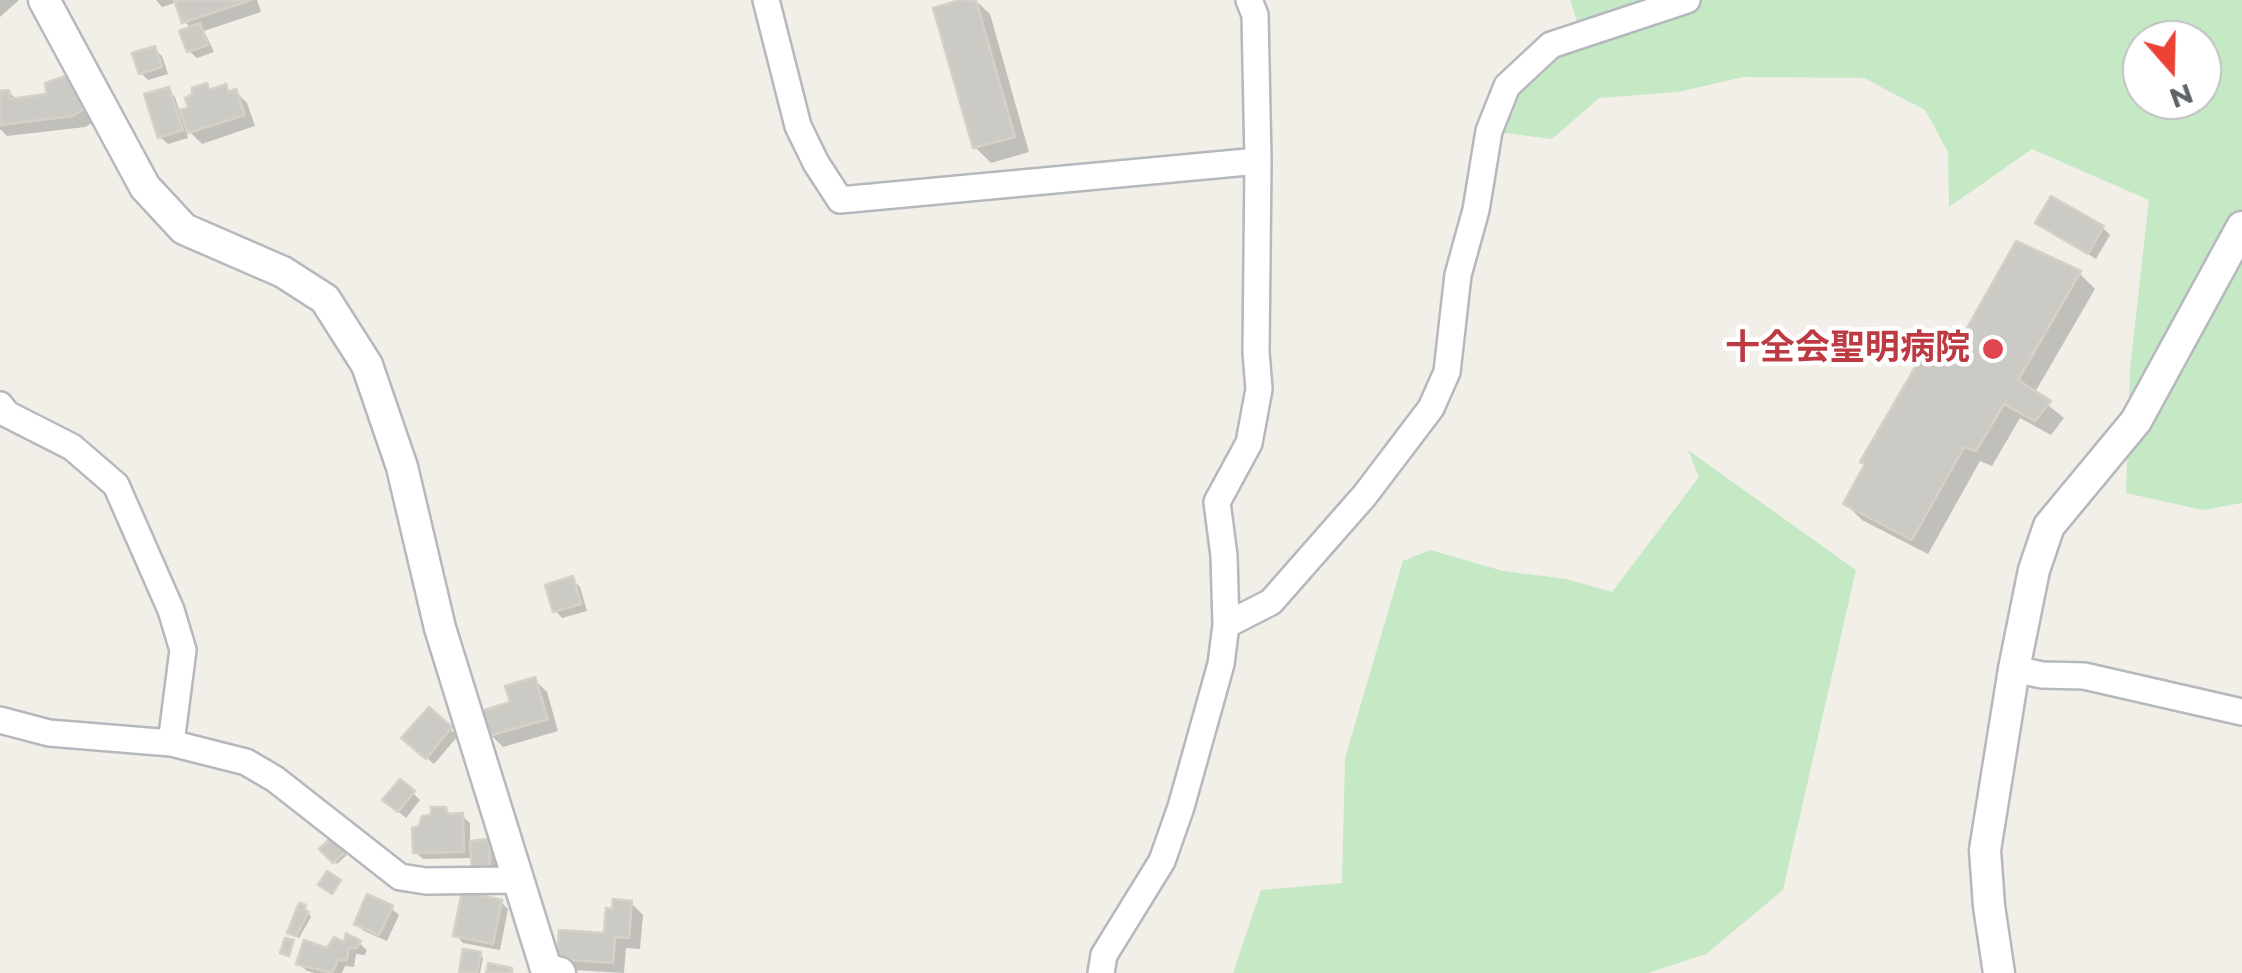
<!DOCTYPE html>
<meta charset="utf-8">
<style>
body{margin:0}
#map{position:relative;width:2242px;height:973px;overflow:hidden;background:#f1efe8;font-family:Montserrat,sans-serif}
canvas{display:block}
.north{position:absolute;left:2122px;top:20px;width:100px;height:100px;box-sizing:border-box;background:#fff;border:2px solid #bfc1c3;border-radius:50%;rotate:160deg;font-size:28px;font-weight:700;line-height:40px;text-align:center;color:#5f6368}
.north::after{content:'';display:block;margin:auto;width:35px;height:45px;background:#ea4335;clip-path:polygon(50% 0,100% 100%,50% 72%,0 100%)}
</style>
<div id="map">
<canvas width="2242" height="973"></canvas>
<div class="north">N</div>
</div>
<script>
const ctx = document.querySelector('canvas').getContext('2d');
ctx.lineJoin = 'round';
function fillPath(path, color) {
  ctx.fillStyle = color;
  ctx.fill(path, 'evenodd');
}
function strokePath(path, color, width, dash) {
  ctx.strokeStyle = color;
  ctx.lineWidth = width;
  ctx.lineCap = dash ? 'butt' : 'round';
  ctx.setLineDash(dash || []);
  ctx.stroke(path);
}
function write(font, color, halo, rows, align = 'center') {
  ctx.font = font + ' Montserrat,"Noto Sans JP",sans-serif';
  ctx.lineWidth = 9;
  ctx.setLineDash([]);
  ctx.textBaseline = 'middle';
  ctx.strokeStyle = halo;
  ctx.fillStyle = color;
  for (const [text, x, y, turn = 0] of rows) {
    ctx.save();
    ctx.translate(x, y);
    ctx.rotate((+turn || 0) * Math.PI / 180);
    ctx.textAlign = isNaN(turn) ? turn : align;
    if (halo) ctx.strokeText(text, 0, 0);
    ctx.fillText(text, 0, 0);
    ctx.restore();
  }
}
const green = new Path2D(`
 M 1570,0 L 2242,0 L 2242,503 L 2203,510 L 2126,493 L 2130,370 L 2149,200 L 2032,149 L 1949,207 L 1948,152 L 1925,110 L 1864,78 L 1743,77 L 1678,92 L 1599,98 L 1552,139 L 1489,131 L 1517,93 L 1579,27 ZM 2142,40 L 2202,40 L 2202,100 L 2142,100 Z
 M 1688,450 L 1856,570 L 1783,890 L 1706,954 L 1648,973 L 1233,973 L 1261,890 L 1342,883 L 1345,758 L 1403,561 L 1430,550 L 1503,571 L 1566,579 L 1612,592 L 1699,477 Z`);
const shadow = new Path2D(`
 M 0,0 L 19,0 L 0,17 Z
 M 156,0 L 257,0 L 261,12 L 204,31 L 214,52 L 197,58 L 189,51 L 192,29 L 185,22 L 178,2 L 162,7 Z
 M 969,0 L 975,0 L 990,14 L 1029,152 L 991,163 L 975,147 Z
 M 154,49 L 162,56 L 168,74 L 148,80 L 141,73 Z
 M 69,78 L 96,121 L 85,127 L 7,136 L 0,129 L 0,94 L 9,92 L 17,100 L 49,96 Z
 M 206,86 L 211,92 L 225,87 L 231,93 L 236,92 L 247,103 L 255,126 L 202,144 L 185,127 L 188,138 L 168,144 L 160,137 L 168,89 L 175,97 L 180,113 L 191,109 Z
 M 2038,223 L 2103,228 L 2110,235 L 2096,259 Z
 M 2079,273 L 2095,289 L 2034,394 L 2064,418 L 2051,435 L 2020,418 L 1992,466 L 1980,461 L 1928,554 L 1862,520 L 1846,504 L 1931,366 Z
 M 572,579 L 580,587 L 587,611 L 562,618 L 555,610 Z
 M 535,680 L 547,692 L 558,731 L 503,747 L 491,735 Z
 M 429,710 L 458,736 L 434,764 L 412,745 Z
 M 413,793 L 420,800 L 406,818 L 393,807 Z
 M 446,809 L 452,816 L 462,816 L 470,823 L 470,843 L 488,842 L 495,849 L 497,875 L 474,858 L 423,859 L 415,852 Z
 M 332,841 L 347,855 L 337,864 L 323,849 Z
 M 501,902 L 508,909 L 500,950 L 463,943 L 456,935 Z
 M 631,903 L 643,915 L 640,949 L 626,948 L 624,973 L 572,970 L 560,958 L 607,936 L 614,911 Z
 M 305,907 L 311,917 L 299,938 L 290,932 Z
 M 391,908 L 399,915 L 387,941 L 364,931 L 357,923 Z
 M 359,943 L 367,950 L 365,955 L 356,954 L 354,967 L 345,966 L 342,973 L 315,973 L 307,971 L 299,964 Z
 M 480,955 L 483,958 L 480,973 L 464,973 Z`);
const building = new Path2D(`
 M 174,0 L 251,0 L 182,23 Z
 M 960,0 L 976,0 L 1015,137 L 973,148 L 933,8 Z
 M 200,23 L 208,45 L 187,52 L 179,31 Z
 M 155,46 L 162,67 L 139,74 L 132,53 Z
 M 69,75 L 86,108 L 72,116 L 0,125 L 0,91 L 9,90 L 10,99 L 47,94 L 45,83 Z
 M 207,83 L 209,90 L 226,84 L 228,92 L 236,89 L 245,115 L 188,133 L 180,110 L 188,108 L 185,98 L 192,95 L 192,88 Z
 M 169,87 L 183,130 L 158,138 L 144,94 Z
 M 2051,196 L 2104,226 L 2088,254 L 2035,223 Z
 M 2016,241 L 2081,271 L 2018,380 L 2051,401 L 2035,421 L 2004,404 L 1976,451 L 1964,447 L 1912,540 L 1843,504 L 1865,464 L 1860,462 L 1920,359 L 1930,363 L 1948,338 L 1957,346 Z
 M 573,576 L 581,604 L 553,612 L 545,585 Z
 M 535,677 L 548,719 L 489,736 L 481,711 L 510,702 L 505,686 Z
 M 429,707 L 452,727 L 426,759 L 401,738 Z
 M 400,779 L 415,791 L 398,812 L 382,800 Z
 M 431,807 L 446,807 L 447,814 L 463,813 L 464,852 L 413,853 L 412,828 L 419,826 L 422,816 L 431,815 Z
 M 332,837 L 346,851 L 333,863 L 319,849 Z
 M 489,839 L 490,868 L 472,869 L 470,841 Z
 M 327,871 L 341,880 L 332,894 L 318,885 Z
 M 462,891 L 502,900 L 493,944 L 453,936 Z
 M 367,894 L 393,906 L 379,935 L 354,924 Z
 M 613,899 L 632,901 L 629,938 L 615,937 L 613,963 L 557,959 L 559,930 L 604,933 L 606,908 L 612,909 Z
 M 299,903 L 306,905 L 304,910 L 309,912 L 296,936 L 287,933 Z
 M 346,933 L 361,941 L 357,948 L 349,948 L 347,960 L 338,960 L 332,973 L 296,964 L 304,940 L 327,948 L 334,937 L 344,942 Z
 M 285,938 L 294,940 L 289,956 L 280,953 Z
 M 463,949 L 481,952 L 477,973 L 459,972 Z
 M 488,963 L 512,968 L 512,973 L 486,973 Z`);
const minor = new Path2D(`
 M 766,0 L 798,126 L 816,163 L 840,200 L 1258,161
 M 0,405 L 7,414 L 72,447 L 116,485 L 171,610 L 183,650 L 171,743
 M 1226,625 L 1271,602 L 1365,495 L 1431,408 L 1447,372 L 1458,275 L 1476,210 L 1489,131 L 1507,86 L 1551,45 L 1687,0
 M 2014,669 L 2042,675 L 2084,676 L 2242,712
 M 0,720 L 49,733 L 171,743 L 246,762 L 275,779 L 400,877 L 426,881 L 518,880
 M 1101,973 L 1104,955 L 1162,861 L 1181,807 L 1221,664 L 1226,625 L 1224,556 L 1217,502 L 1249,443 L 1259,389 L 1256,352 L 1258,161 L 1255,15 L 1249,0`);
const tertiary = new Path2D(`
 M 44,0 L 145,187 L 184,229 L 283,272 L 325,299 L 367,365 L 402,467 L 440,628 L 546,969 L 560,973
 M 1999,973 L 1989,906 L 1985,850 L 2014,669 L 2034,570 L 2049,526 L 2136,421 L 2242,227`);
const markers = [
 [1993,349,12,"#e0444e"]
];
const healthNames = [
 ["十全会聖明病院",1970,349]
];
fillPath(green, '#c5e8c5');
fillPath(shadow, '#0003');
fillPath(building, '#cccac5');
strokePath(building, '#d6d1c6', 2.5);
strokePath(minor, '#b5b8bc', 30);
strokePath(tertiary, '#b5b8bc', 35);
strokePath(minor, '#fff', 25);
strokePath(tertiary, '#fff', 30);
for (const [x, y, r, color] of markers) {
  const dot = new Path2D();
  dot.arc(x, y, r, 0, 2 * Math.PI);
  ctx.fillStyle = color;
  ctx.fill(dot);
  strokePath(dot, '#fff', 4);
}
write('bold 35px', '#be3a42', '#fff', healthNames, 'right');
</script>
